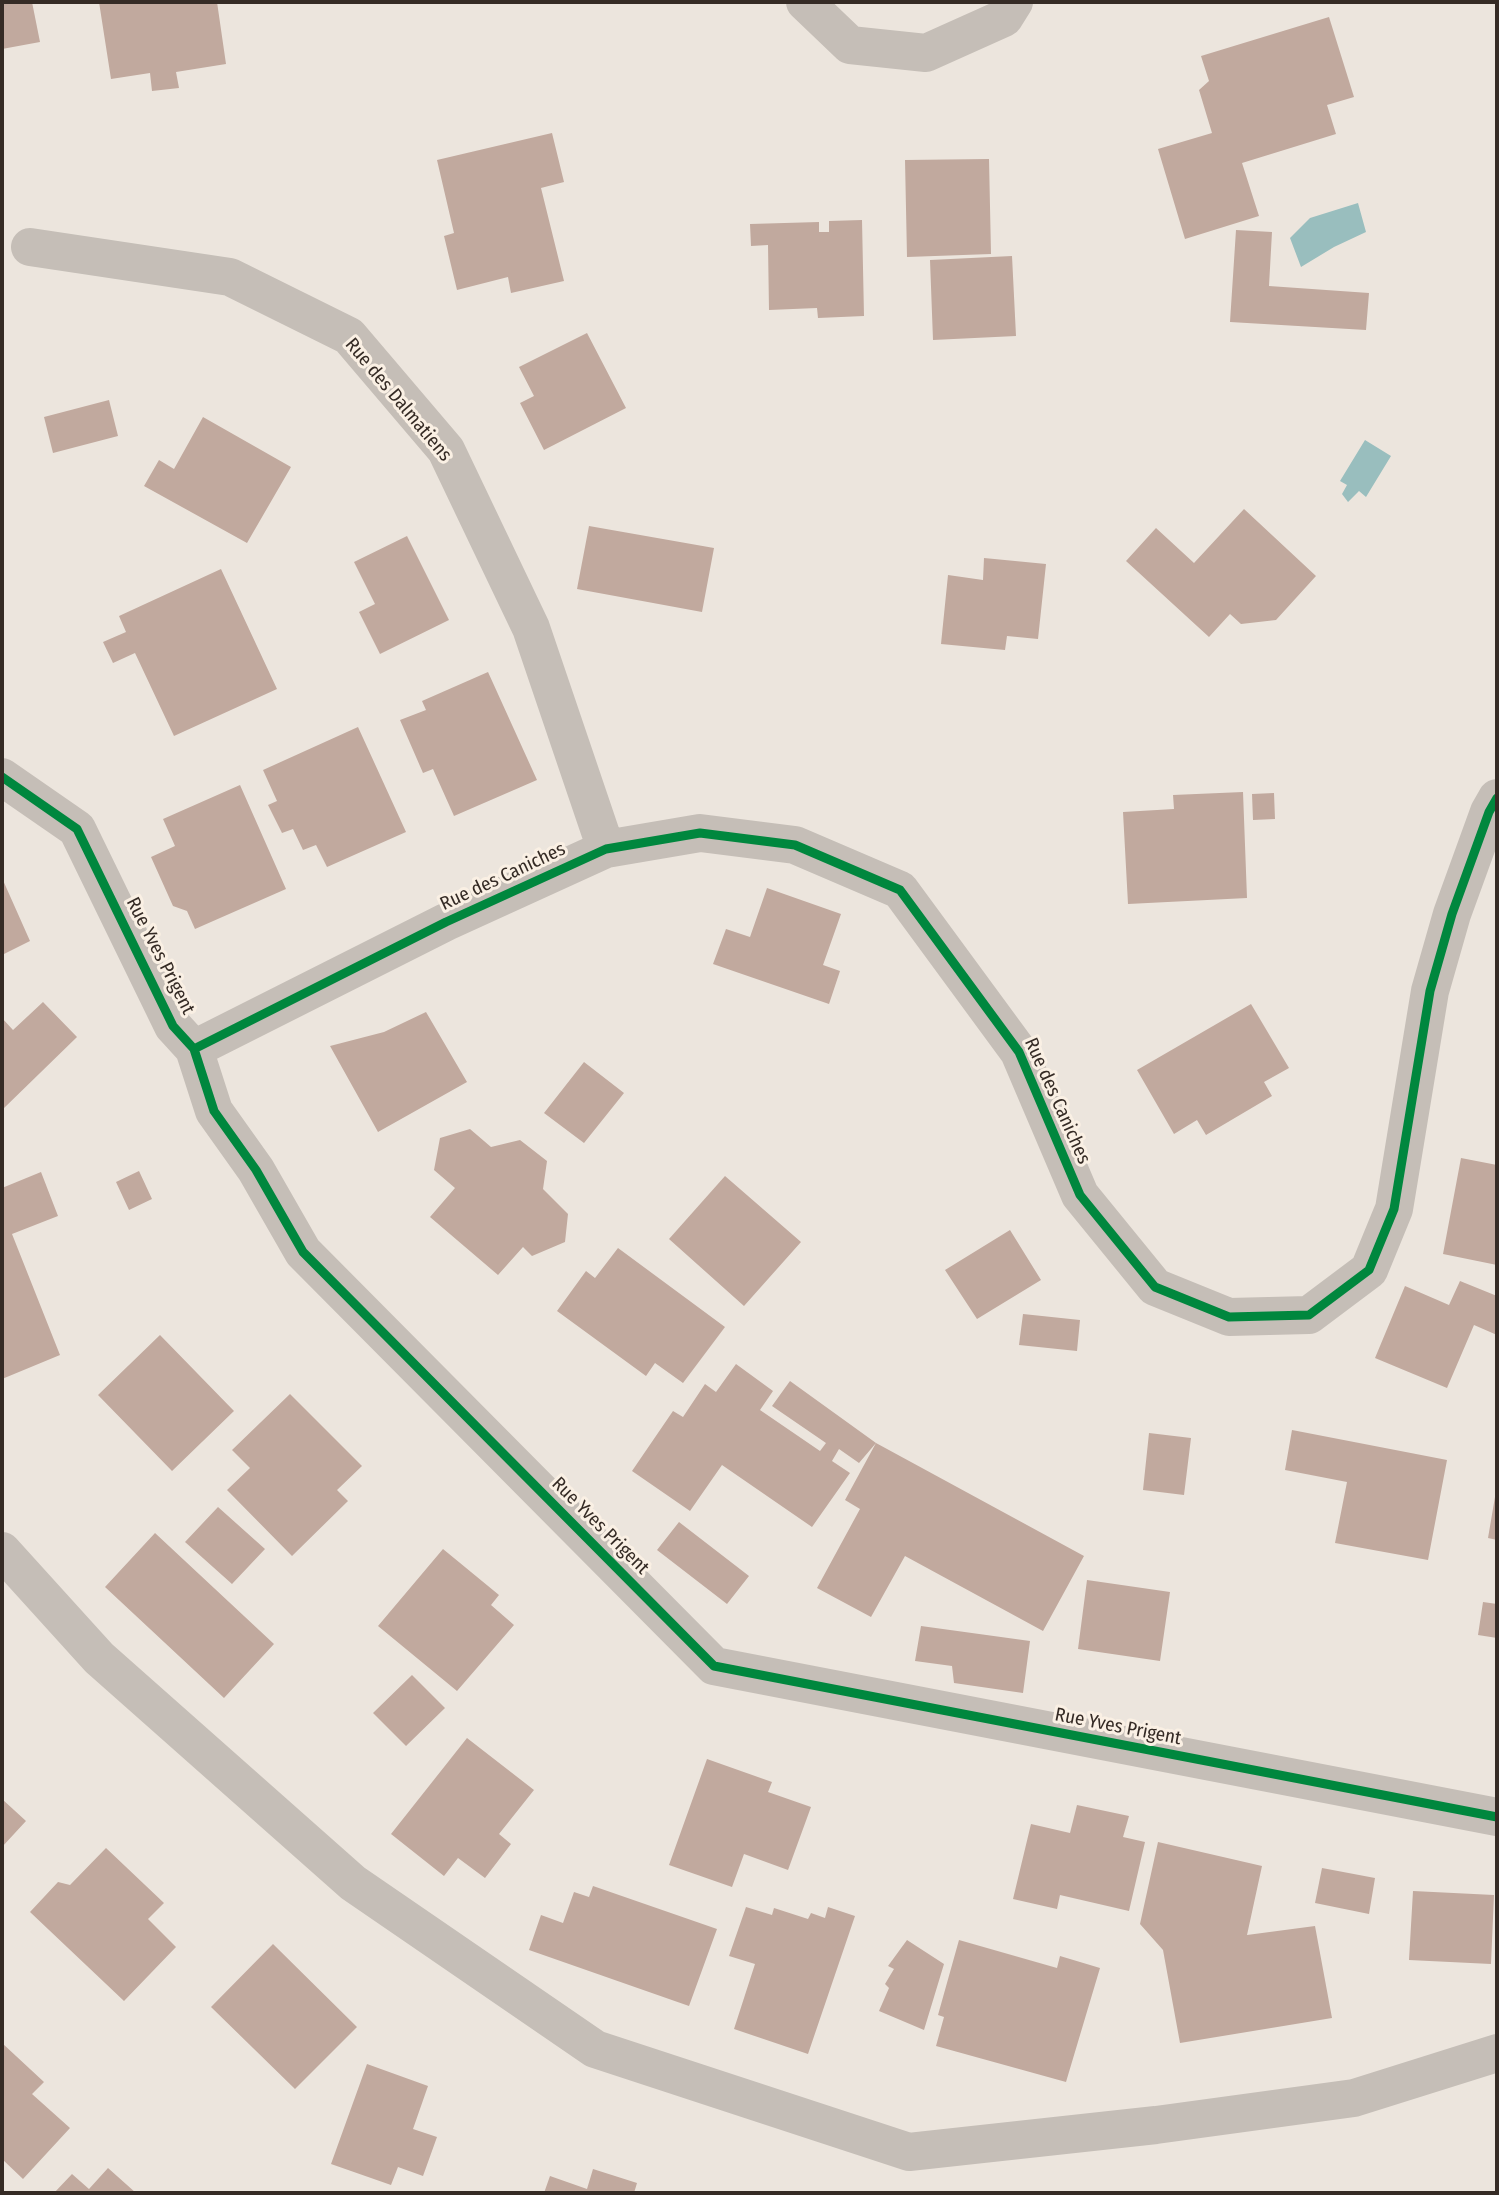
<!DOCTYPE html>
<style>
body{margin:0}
#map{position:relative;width:1499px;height:2195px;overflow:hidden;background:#ece5dd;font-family:"Fira Sans Condensed",sans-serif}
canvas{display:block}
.frame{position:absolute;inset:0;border:4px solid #352b25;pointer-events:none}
</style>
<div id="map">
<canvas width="1499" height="2195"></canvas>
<div class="frame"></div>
</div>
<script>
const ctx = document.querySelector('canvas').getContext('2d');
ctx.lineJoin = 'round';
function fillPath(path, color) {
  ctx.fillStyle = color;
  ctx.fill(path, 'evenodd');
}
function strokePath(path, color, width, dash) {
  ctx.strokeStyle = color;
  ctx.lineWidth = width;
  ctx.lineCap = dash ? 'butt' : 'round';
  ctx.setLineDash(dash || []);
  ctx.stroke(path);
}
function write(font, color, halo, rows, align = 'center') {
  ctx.font = font + ' "Fira Sans Condensed",sans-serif';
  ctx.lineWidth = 6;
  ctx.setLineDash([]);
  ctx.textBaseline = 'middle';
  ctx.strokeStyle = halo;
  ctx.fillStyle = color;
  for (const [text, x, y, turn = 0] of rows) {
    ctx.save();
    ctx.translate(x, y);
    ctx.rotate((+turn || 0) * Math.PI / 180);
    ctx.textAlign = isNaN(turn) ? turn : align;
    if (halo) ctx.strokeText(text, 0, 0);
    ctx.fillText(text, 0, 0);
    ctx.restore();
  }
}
const water = new Path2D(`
 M 1358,203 L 1366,232 L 1334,247 L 1301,267 L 1290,238 L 1310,218 Z
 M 1365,440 L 1391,456 L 1366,497 L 1359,491 L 1348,502 L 1342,494 L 1347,485 L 1340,481 Z`);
const building = new Path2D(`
 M 2,2 L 32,2 L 40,42 L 2,49 Z
 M 99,2 L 217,2 L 226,64 L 176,72 L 179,88 L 152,91 L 150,73 L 111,79 Z
 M 1329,17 L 1354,97 L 1327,105 L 1336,134 L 1242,163 L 1259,216 L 1185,239 L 1158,149 L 1212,133 L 1199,90 L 1209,81 L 1201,56 Z
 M 552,133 L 564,182 L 541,188 L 564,281 L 511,293 L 508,277 L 457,290 L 444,236 L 454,233 L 437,160 Z
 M 989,159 L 991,254 L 907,257 L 905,160 Z
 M 862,220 L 864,316 L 818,318 L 817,308 L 769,310 L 768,245 L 751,246 L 750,224 L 819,222 L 819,232 L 829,232 L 829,221 Z
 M 1236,230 L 1272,232 L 1269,286 L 1369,293 L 1366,330 L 1230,322 Z
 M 1012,256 L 1016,336 L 933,340 L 930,260 Z
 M 587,333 L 626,408 L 544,450 L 520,403 L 534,396 L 519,367 Z
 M 109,400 L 118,436 L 53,453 L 44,417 Z
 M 203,417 L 291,467 L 247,543 L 144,486 L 159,460 L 174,469 Z
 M 1244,509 L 1316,576 L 1276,620 L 1241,624 L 1230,614 L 1209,637 L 1126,561 L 1156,528 L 1194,563 Z
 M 589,526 L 714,548 L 702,612 L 577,589 Z
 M 407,536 L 449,620 L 380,654 L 359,612 L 375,604 L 354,562 Z
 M 984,558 L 1046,564 L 1038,639 L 1007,636 L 1005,650 L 941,644 L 948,575 L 983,580 Z
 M 221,569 L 277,689 L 174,736 L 135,653 L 113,663 L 103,642 L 126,632 L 119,616 Z
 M 488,672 L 537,780 L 454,816 L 433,769 L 423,773 L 400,720 L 426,710 L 422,701 Z
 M 358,727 L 406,832 L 327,867 L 316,845 L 303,850 L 293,829 L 282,833 L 268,805 L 277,801 L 263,770 Z
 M 240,785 L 286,889 L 195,929 L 187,911 L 173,906 L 151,857 L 175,846 L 163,819 Z
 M 1243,792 L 1247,898 L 1128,904 L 1123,812 L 1174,809 L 1173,795 Z
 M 1274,793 L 1275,819 L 1253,820 L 1252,794 Z
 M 2,878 L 30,941 L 2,955 Z
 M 767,888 L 841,914 L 823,965 L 840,971 L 829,1004 L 713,964 L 726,929 L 750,937 Z
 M 43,1002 L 77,1037 L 2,1110 L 2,1018 L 13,1030 Z
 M 1251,1004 L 1289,1068 L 1264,1082 L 1272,1096 L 1206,1135 L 1197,1120 L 1174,1134 L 1137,1070 Z
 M 426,1012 L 467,1082 L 378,1132 L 330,1046 L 384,1032 Z
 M 584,1062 L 624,1093 L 584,1143 L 544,1113 Z
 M 470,1129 L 491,1147 L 520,1140 L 547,1161 L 543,1189 L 568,1214 L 565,1242 L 532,1256 L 523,1247 L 498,1275 L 430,1217 L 455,1188 L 434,1170 L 440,1138 Z
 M 1461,1158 L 1497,1165 L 1497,1265 L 1443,1254 Z
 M 139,1171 L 152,1199 L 129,1210 L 116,1182 Z
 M 41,1172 L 58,1216 L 12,1234 L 60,1355 L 2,1379 L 2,1188 Z
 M 725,1176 L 801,1242 L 744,1306 L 669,1239 Z
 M 1010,1230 L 1041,1280 L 977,1319 L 945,1270 Z
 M 618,1248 L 725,1327 L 683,1383 L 655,1363 L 646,1376 L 557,1311 L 586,1271 L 595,1278 Z
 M 1460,1281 L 1497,1296 L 1497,1335 L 1474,1325 L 1447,1388 L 1375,1358 L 1405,1286 L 1449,1305 Z
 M 1023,1314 L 1080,1320 L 1077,1351 L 1019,1345 Z
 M 160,1335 L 234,1411 L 172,1471 L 98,1395 Z
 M 736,1364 L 773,1391 L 760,1410 L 820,1451 L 826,1443 L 772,1406 L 790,1381 L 876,1443 L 1084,1556 L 1043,1631 L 905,1556 L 871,1617 L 817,1588 L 860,1509 L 845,1500 L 876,1443 L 859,1463 L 839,1449 L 832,1461 L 850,1473 L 812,1527 L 722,1465 L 690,1511 L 632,1471 L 673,1411 L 683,1417 L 705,1384 L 716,1392 Z
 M 290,1394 L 362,1466 L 337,1490 L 348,1501 L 292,1556 L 227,1490 L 250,1468 L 232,1450 Z
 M 1292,1430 L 1447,1460 L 1428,1560 L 1335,1543 L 1347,1482 L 1285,1470 Z
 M 1149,1433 L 1191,1438 L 1184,1495 L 1143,1490 Z
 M 1496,1491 L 1497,1492 L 1497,1540 L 1488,1538 Z
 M 218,1507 L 265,1549 L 232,1584 L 185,1542 Z
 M 679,1522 L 749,1576 L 727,1604 L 657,1550 Z
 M 155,1533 L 274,1644 L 224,1698 L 105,1587 Z
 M 443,1549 L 499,1595 L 491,1605 L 514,1625 L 457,1691 L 378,1626 Z
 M 1087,1580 L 1170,1592 L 1160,1661 L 1078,1649 Z
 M 1483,1602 L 1497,1604 L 1497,1638 L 1478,1635 Z
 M 921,1626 L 1030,1641 L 1023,1693 L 954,1683 L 952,1666 L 915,1661 Z
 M 412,1675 L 445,1708 L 406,1746 L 373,1713 Z
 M 467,1738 L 534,1790 L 499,1834 L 511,1844 L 485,1878 L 458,1858 L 444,1876 L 391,1834 Z
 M 707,1759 L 772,1782 L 768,1792 L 811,1807 L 788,1870 L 744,1854 L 732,1887 L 669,1865 Z
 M 2,1799 L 26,1821 L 2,1847 Z
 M 1077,1805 L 1129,1816 L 1123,1837 L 1145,1842 L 1129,1911 L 1060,1895 L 1057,1909 L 1013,1899 L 1031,1824 L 1070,1833 Z
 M 1158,1842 L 1262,1866 L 1247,1935 L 1315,1926 L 1332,2018 L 1180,2043 L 1163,1950 L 1140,1924 Z
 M 106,1848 L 164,1903 L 148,1919 L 176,1947 L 124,2001 L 30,1912 L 58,1882 L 70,1885 Z
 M 1322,1868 L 1375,1878 L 1369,1914 L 1315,1903 Z
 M 593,1886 L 717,1929 L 689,2006 L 529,1950 L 541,1915 L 563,1923 L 574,1892 L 589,1897 Z
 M 1413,1891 L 1494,1895 L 1491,1964 L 1409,1960 Z
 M 746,1907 L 772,1915 L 774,1908 L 808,1919 L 811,1913 L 825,1918 L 828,1907 L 855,1916 L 808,2054 L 734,2029 L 755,1964 L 729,1956 Z
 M 907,1940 L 944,1964 L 924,2030 L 879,2011 L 889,1988 L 885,1984 L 894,1969 L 888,1966 Z
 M 959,1940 L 1057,1968 L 1060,1956 L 1100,1968 L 1066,2082 L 936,2046 L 944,2017 L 938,2015 Z
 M 273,1944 L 357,2027 L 295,2089 L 211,2007 Z
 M 2,2043 L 44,2082 L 32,2094 L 70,2128 L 23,2179 L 2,2159 Z
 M 367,2064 L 428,2086 L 413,2129 L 437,2137 L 423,2176 L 398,2167 L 391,2185 L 331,2164 Z
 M 108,2168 L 136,2193 L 54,2193 L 72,2174 L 89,2189 Z
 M 593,2169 L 637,2183 L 634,2193 L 544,2193 L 550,2176 L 587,2189 Z`);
const minor = new Path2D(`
 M 805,2 L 850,45 L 926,53 L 1004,18 L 1014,2
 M 30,247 L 230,277 L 349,336 L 446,450 L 531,628 L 606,849
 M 2,777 L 77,829 L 173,1026 L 194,1049 L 214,1111 L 256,1170 L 303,1252 L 714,1666 L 1497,1817
 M 194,1049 L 446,922 L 606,849 L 700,833 L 795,845 L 900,890 L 1019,1052 L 1080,1195 L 1155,1287 L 1229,1317 L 1309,1315 L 1369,1270 L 1394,1209 L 1430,991 L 1452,914 L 1489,812 L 1497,798
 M 2,1551 L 99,1658 L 353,1883 L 595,2049 L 909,2152 L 1156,2125 L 1354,2098 L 1497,2053`);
const cycleway = new Path2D(`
 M 2,777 L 77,829 L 173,1026 L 194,1049 L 214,1111 L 256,1170 L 303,1252 L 714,1666 L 1497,1817
 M 194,1049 L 446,922 L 606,849 L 700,833 L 795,845 L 900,890 L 1019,1052 L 1080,1195 L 1155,1287 L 1229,1317 L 1309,1315 L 1369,1270 L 1394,1209 L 1430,991 L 1452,914 L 1489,812 L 1497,798`);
const streetNames = [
 ["Rue des Dalmatiens",398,400,50],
 ["Rue des Caniches",503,877,-25],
 ["Rue Yves Prigent",160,956,63],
 ["Rue des Caniches",1057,1101,66],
 ["Rue Yves Prigent",600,1526,45],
 ["Rue Yves Prigent",1118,1727,11]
];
fillPath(water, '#99bebe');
fillPath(building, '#c1a99e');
strokePath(minor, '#c5beb7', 38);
strokePath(cycleway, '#00873e', 9);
write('19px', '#352b25', '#faf0e4', streetNames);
</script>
